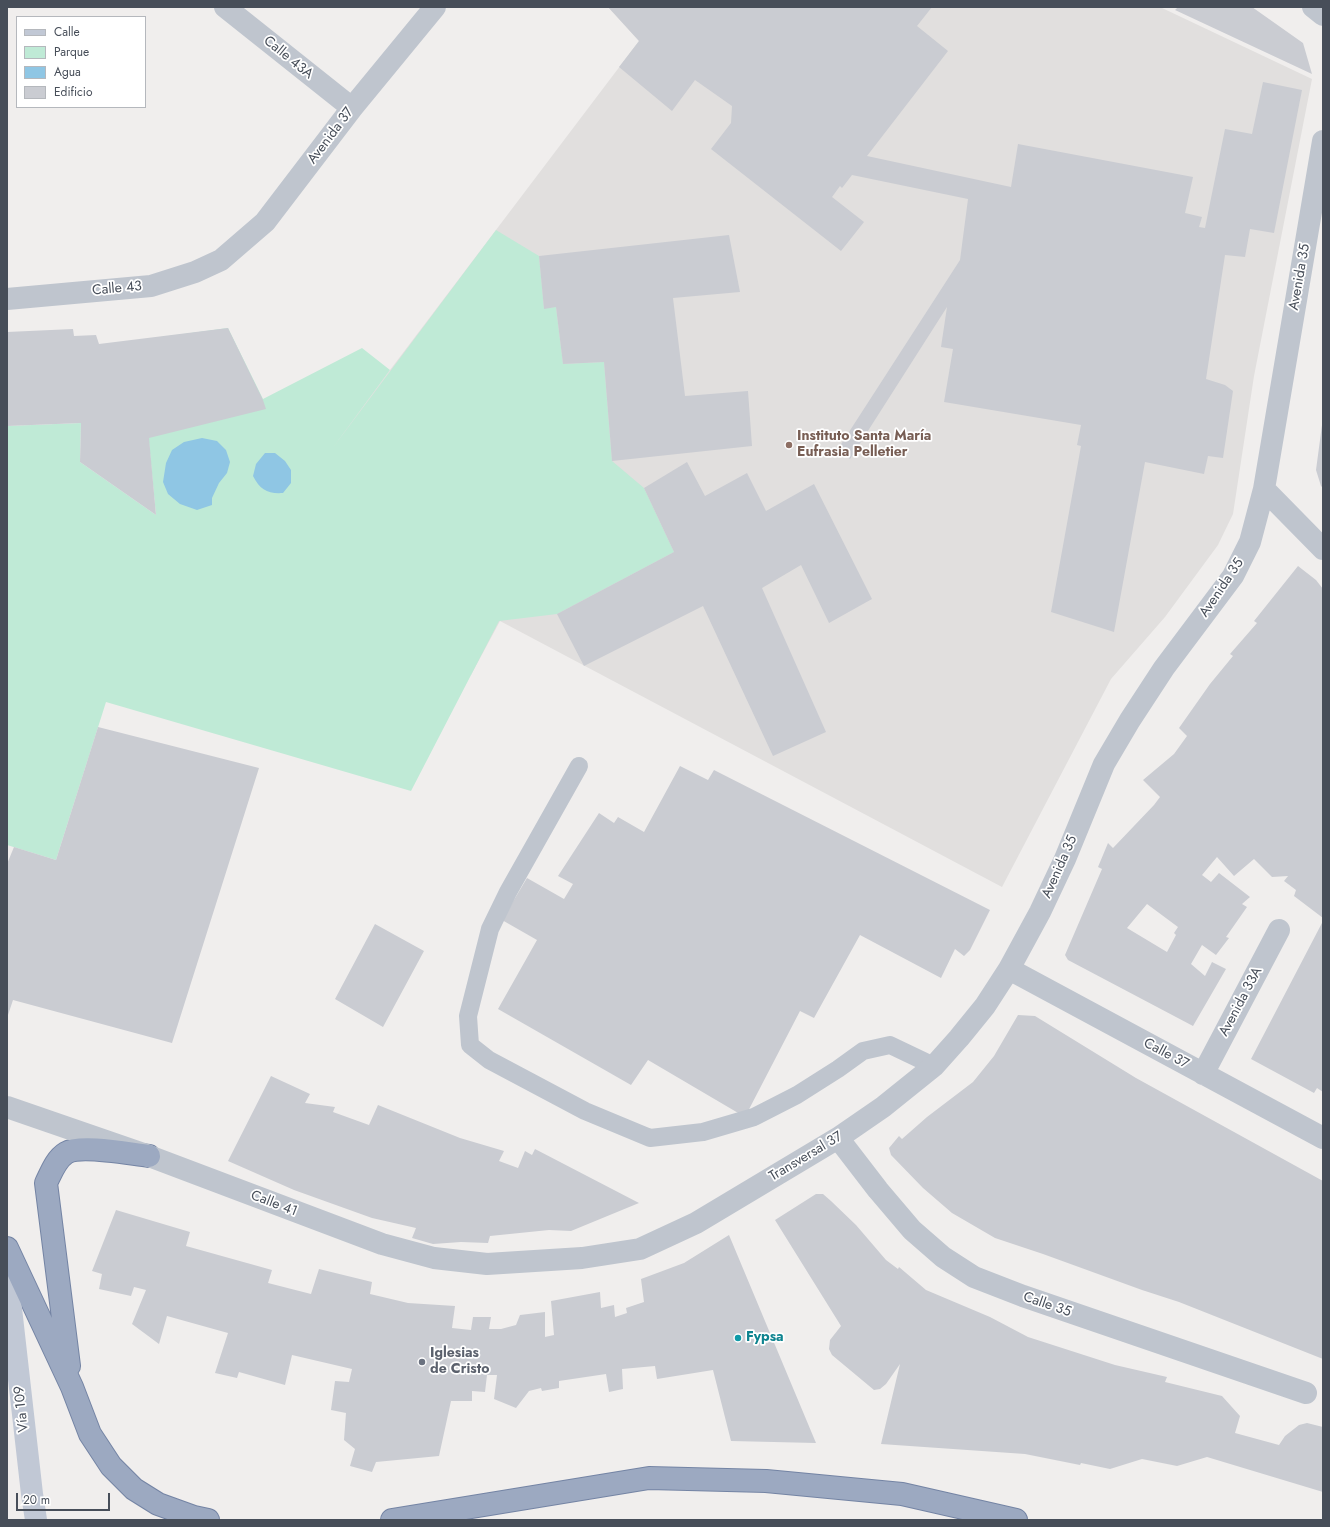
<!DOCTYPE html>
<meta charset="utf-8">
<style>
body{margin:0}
#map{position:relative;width:1330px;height:1527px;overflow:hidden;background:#f0eeed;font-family:Jost,sans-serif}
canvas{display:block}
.frame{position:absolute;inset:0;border:8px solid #474e59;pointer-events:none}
.legend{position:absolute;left:16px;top:16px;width:130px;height:92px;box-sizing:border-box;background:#fff;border:1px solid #b5b8bd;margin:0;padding:5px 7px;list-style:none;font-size:12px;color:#474e59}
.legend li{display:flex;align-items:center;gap:8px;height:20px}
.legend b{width:20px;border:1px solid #b5b8bd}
.scale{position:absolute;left:16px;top:1493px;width:94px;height:18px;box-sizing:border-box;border:2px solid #474e59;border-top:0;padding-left:5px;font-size:12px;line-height:14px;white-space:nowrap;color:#474e59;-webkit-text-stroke:3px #fff;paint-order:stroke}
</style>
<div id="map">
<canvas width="1330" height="1527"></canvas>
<div class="frame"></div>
<ul class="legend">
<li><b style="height:5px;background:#c1c8d5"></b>Calle</li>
<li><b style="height:11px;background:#bfead6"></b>Parque</li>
<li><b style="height:11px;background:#8fc6e4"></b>Agua</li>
<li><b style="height:11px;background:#caccd2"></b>Edificio</li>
</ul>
<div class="scale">20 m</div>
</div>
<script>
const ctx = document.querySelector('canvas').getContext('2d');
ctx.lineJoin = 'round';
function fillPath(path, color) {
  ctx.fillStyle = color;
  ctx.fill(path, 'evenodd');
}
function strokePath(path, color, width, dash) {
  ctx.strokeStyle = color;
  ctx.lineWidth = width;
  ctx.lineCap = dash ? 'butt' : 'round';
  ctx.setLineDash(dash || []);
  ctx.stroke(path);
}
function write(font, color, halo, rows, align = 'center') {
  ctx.font = font + ' Jost,sans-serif';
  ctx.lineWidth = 3.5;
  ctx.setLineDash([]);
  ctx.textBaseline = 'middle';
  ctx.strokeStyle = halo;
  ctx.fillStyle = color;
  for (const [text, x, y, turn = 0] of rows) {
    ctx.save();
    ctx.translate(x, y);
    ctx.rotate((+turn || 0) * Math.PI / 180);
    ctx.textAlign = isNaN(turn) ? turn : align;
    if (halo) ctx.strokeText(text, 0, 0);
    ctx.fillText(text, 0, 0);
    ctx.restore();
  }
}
const education = new Path2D(`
 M 608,7 L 1160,7 L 1312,79 L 1254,376 L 1233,514 L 1218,545 L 1165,617 L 1111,679 L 1002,887 L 500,621 L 471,675 L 253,555 L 390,370 L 639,41 Z`);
const green = new Path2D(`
 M 496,230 L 539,256 L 544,308 L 556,307 L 563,364 L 604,362 L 612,461 L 644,488 L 674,552 L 557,614 L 499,621 L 411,791 L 106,702 L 56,860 L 7,845 L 7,426 L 81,423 L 80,462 L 156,515 L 139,340 L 228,328 L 263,399 L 362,348 L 390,370 L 332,449 Z`);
const water = new Path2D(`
 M 202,438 L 217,441 L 226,450 L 230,462 L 227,473 L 219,483 L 212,498 L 212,505 L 197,510 L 180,504 L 168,494 L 163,482 L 166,463 L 172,450 L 184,442 Z
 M 265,453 L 275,453 L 285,461 L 291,470 L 291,483 L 283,493 C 268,494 260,490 253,476 L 256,464 Z`);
const building = new Path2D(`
 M 608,7 L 932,7 L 917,26 L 948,51 L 867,156 L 1011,187 L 1018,144 L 1193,177 L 1185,213 L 1202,217 L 1199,227 L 1205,228 L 1225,129 L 1252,134 L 1263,82 L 1302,90 L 1274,233 L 1250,229 L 1245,257 L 1225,255 L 1206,379 L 1225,385 L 1233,391 L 1223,458 L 1208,456 L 1204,474 L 1145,462 L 1114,632 L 1051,612 L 1081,446 L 1077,445 L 1081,425 L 944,402 L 953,349 L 941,347 L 947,307 L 850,459 L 838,449 L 960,260 L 968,199 L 852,175 L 842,188 L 840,186 L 832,197 L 864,222 L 841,251 L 711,149 L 731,123 L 732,106 L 695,80 L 672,111 L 619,67 L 639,41 Z
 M 1178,7 L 1252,7 L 1303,43 L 1312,74 L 1175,10 Z
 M 729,235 L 740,292 L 673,298 L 685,396 L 748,391 L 752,446 L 612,461 L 604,362 L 563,364 L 556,307 L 544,309 L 539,256 Z
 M 228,328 L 263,400 L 266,409 L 149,438 L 156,515 L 80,462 L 81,423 L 7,426 L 7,332 L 73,329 L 74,336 L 96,335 L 99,344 Z
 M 1322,425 L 1323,425 L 1323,488 L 1321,486 L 1316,470 Z
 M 687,462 L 705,496 L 747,473 L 766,511 L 814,484 L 872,599 L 829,623 L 801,565 L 762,588 L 826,732 L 773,756 L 703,606 L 584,666 L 557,614 L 674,552 L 644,488 Z
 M 1298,566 L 1316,580 L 1323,589 L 1323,918 L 1294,896 L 1296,890 L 1284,881 L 1288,876 L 1272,877 L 1254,859 L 1234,876 L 1217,857 L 1202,875 L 1211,882 L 1219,873 L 1250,897 L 1242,904 L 1247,907 L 1226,937 L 1229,938 L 1216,955 L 1202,945 L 1191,964 L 1205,976 L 1212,962 L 1226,969 L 1193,1026 L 1068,960 L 1065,955 L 1102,869 L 1098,867 L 1108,843 L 1113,848 L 1154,805 L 1160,797 L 1143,780 L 1174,754 L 1187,736 L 1179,728 L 1210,684 L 1233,656 L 1230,654 L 1257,623 L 1254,621 ZM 1147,904 L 1178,927 L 1174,933 L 1176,935 L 1167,952 L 1127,928 Z
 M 98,727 L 259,768 L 172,1043 L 13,1000 L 7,1018 L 7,864 L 14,847 L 56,860 Z
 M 680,766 L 708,780 L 714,770 L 990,910 L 970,950 L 964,956 L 955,949 L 941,978 L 860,935 L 814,1018 L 800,1011 L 745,1117 L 648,1060 L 631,1085 L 498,1009 L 537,940 L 502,920 L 527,878 L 564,899 L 573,884 L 558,876 L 599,813 L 614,823 L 618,817 L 644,832 Z
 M 1323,921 L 1323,1092 L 1317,1088 L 1314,1093 L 1251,1059 Z
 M 375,924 L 424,951 L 383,1027 L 335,999 Z
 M 1018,1015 L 1035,1016 L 1136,1078 L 1323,1181 L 1323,1359 L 1179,1302 L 1142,1290 L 1043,1254 L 995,1238 L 952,1213 L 923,1188 L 891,1155 L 889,1148 L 899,1136 L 902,1139 L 927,1117 L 973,1082 L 994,1056 Z
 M 271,1076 L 310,1094 L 305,1103 L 335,1107 L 333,1112 L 369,1125 L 378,1105 L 460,1138 L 504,1151 L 499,1161 L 518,1168 L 525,1151 L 532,1155 L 535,1149 L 639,1203 L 571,1231 L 549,1230 L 490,1236 L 488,1243 L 461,1242 L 433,1244 L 412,1238 L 416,1228 L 372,1218 L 294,1190 L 228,1161 Z
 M 816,1194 L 823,1194 L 831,1201 L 856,1225 L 886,1260 L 898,1269 L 899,1267 L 926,1290 L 990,1317 L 1028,1337 L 1115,1365 L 1167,1377 L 1165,1382 L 1222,1396 L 1240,1416 L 1235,1433 L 1279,1445 L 1285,1436 L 1299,1425 L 1307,1423 L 1323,1427 L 1323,1492 L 1207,1457 L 1177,1466 L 1142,1459 L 1110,1469 L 1081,1463 L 1080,1465 L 1025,1454 L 881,1444 L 900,1364 L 886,1384 L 880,1389 L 874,1390 L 832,1355 L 829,1349 L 830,1340 L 841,1326 L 775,1220 Z
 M 116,1210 L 190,1232 L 186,1246 L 272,1270 L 268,1283 L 311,1294 L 319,1269 L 372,1282 L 370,1294 L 408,1303 L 455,1306 L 452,1328 L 471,1330 L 473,1317 L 491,1317 L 489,1329 L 501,1329 L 516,1325 L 520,1315 L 545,1312 L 545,1337 L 554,1335 L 551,1301 L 600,1292 L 601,1308 L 614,1305 L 615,1317 L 627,1313 L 626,1308 L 644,1302 L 641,1279 L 684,1263 L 729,1235 L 816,1443 L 731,1441 L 713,1370 L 657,1379 L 655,1366 L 622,1369 L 623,1389 L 609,1392 L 606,1374 L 559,1381 L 559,1388 L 542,1391 L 541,1388 L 529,1391 L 516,1408 L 494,1399 L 497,1375 L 487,1375 L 485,1392 L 472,1391 L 472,1401 L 451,1401 L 439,1456 L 376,1462 L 372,1472 L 350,1466 L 355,1449 L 344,1440 L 346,1413 L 331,1410 L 335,1381 L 349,1382 L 352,1369 L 292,1355 L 285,1385 L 239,1372 L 237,1378 L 215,1373 L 228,1333 L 167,1316 L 159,1344 L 132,1324 L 146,1290 L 134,1287 L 131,1296 L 99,1289 L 102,1274 L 92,1271 Z`);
const service = new Path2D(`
 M 579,766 L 508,892 L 490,929 L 468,1016 L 470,1045 L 489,1060 L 585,1111 L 650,1138 L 703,1132 L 754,1117 L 797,1095 L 838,1069 L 863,1051 L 890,1045 L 934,1066`);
const minor = new Path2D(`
 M 225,7 L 352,108
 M 1313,7 L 1323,15
 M 7,299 L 151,286 L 195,272 L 221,260 L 265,222 L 352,108 L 435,7
 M 1264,489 L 1323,549
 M 1009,969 L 1323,1138
 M 1203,1074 L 1279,930
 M 7,1107 L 149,1156 L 382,1244 L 434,1258 L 487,1264 L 582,1258 L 640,1249 L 696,1223 L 838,1138 L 883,1107 L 934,1066 L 959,1038 L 985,1006 L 1009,969 L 1040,912 L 1065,859 L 1104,764 L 1130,720 L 1164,668 L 1233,576 L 1250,542 L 1264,489 L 1323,141
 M 838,1138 L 878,1190 L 912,1230 L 943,1257 L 974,1277 L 1023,1296 L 1306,1393`);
const secondary = new Path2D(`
 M 7,1273 L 32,1494 L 36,1520`);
const trunk = new Path2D(`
 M 7,1248 L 72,1387 L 90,1434 L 111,1466 L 134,1489 L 158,1504 L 194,1517 L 208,1520
 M 69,1366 L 46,1183 C 51,1173 56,1159 66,1153 C 81,1144 130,1154 149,1156
 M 392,1520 L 649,1478 L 766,1481 L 902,1494 L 1016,1520`);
const markers = [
 [789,445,4,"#8d6e63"],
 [738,1338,4,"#0f9aa8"],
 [422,1362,4,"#6b7280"]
];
const streetNames = [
 ["Calle 43A",288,58,39],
 ["Avenida 37",331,136,-53],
 ["Avenida 35",1300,277,-80],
 ["Calle 43",117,289,-5],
 ["Avenida 35",1222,588,-56],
 ["Avenida 35",1060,867,-66],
 ["Avenida 33A",1241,1002,-62],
 ["Calle 37",1166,1054,28],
 ["Transversal 37",806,1157,-31],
 ["Calle 41",274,1204,21],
 ["Calle 35",1047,1305,19],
 ["Vía 109",22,1409,-96]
];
const educationNames = [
 ["Instituto Santa María",797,437],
 ["Eufrasia Pelletier",797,453]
];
const cultureNames = [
 ["Fypsa",746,1338]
];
const worshipNames = [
 ["Iglesias",430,1354],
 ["de Cristo",430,1370]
];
fillPath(education, '#e1dfde');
fillPath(green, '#bfead6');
fillPath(water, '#8fc6e4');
fillPath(building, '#caccd2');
strokePath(trunk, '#7484a4', 24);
strokePath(service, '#bfc5ce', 18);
strokePath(minor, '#bfc5ce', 22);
strokePath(secondary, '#c1c8d5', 22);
strokePath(trunk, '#9ca9c1', 22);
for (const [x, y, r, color] of markers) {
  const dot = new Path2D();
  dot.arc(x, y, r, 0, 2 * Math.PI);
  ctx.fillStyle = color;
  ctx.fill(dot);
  strokePath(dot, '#fff', 1.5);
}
write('14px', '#474e59', '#fff', streetNames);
write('bold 14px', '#785e54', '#fff', educationNames, 'left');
write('bold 14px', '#0d838f', '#fff', cultureNames, 'left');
write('bold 14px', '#5b616d', '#fff', worshipNames, 'left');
</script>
